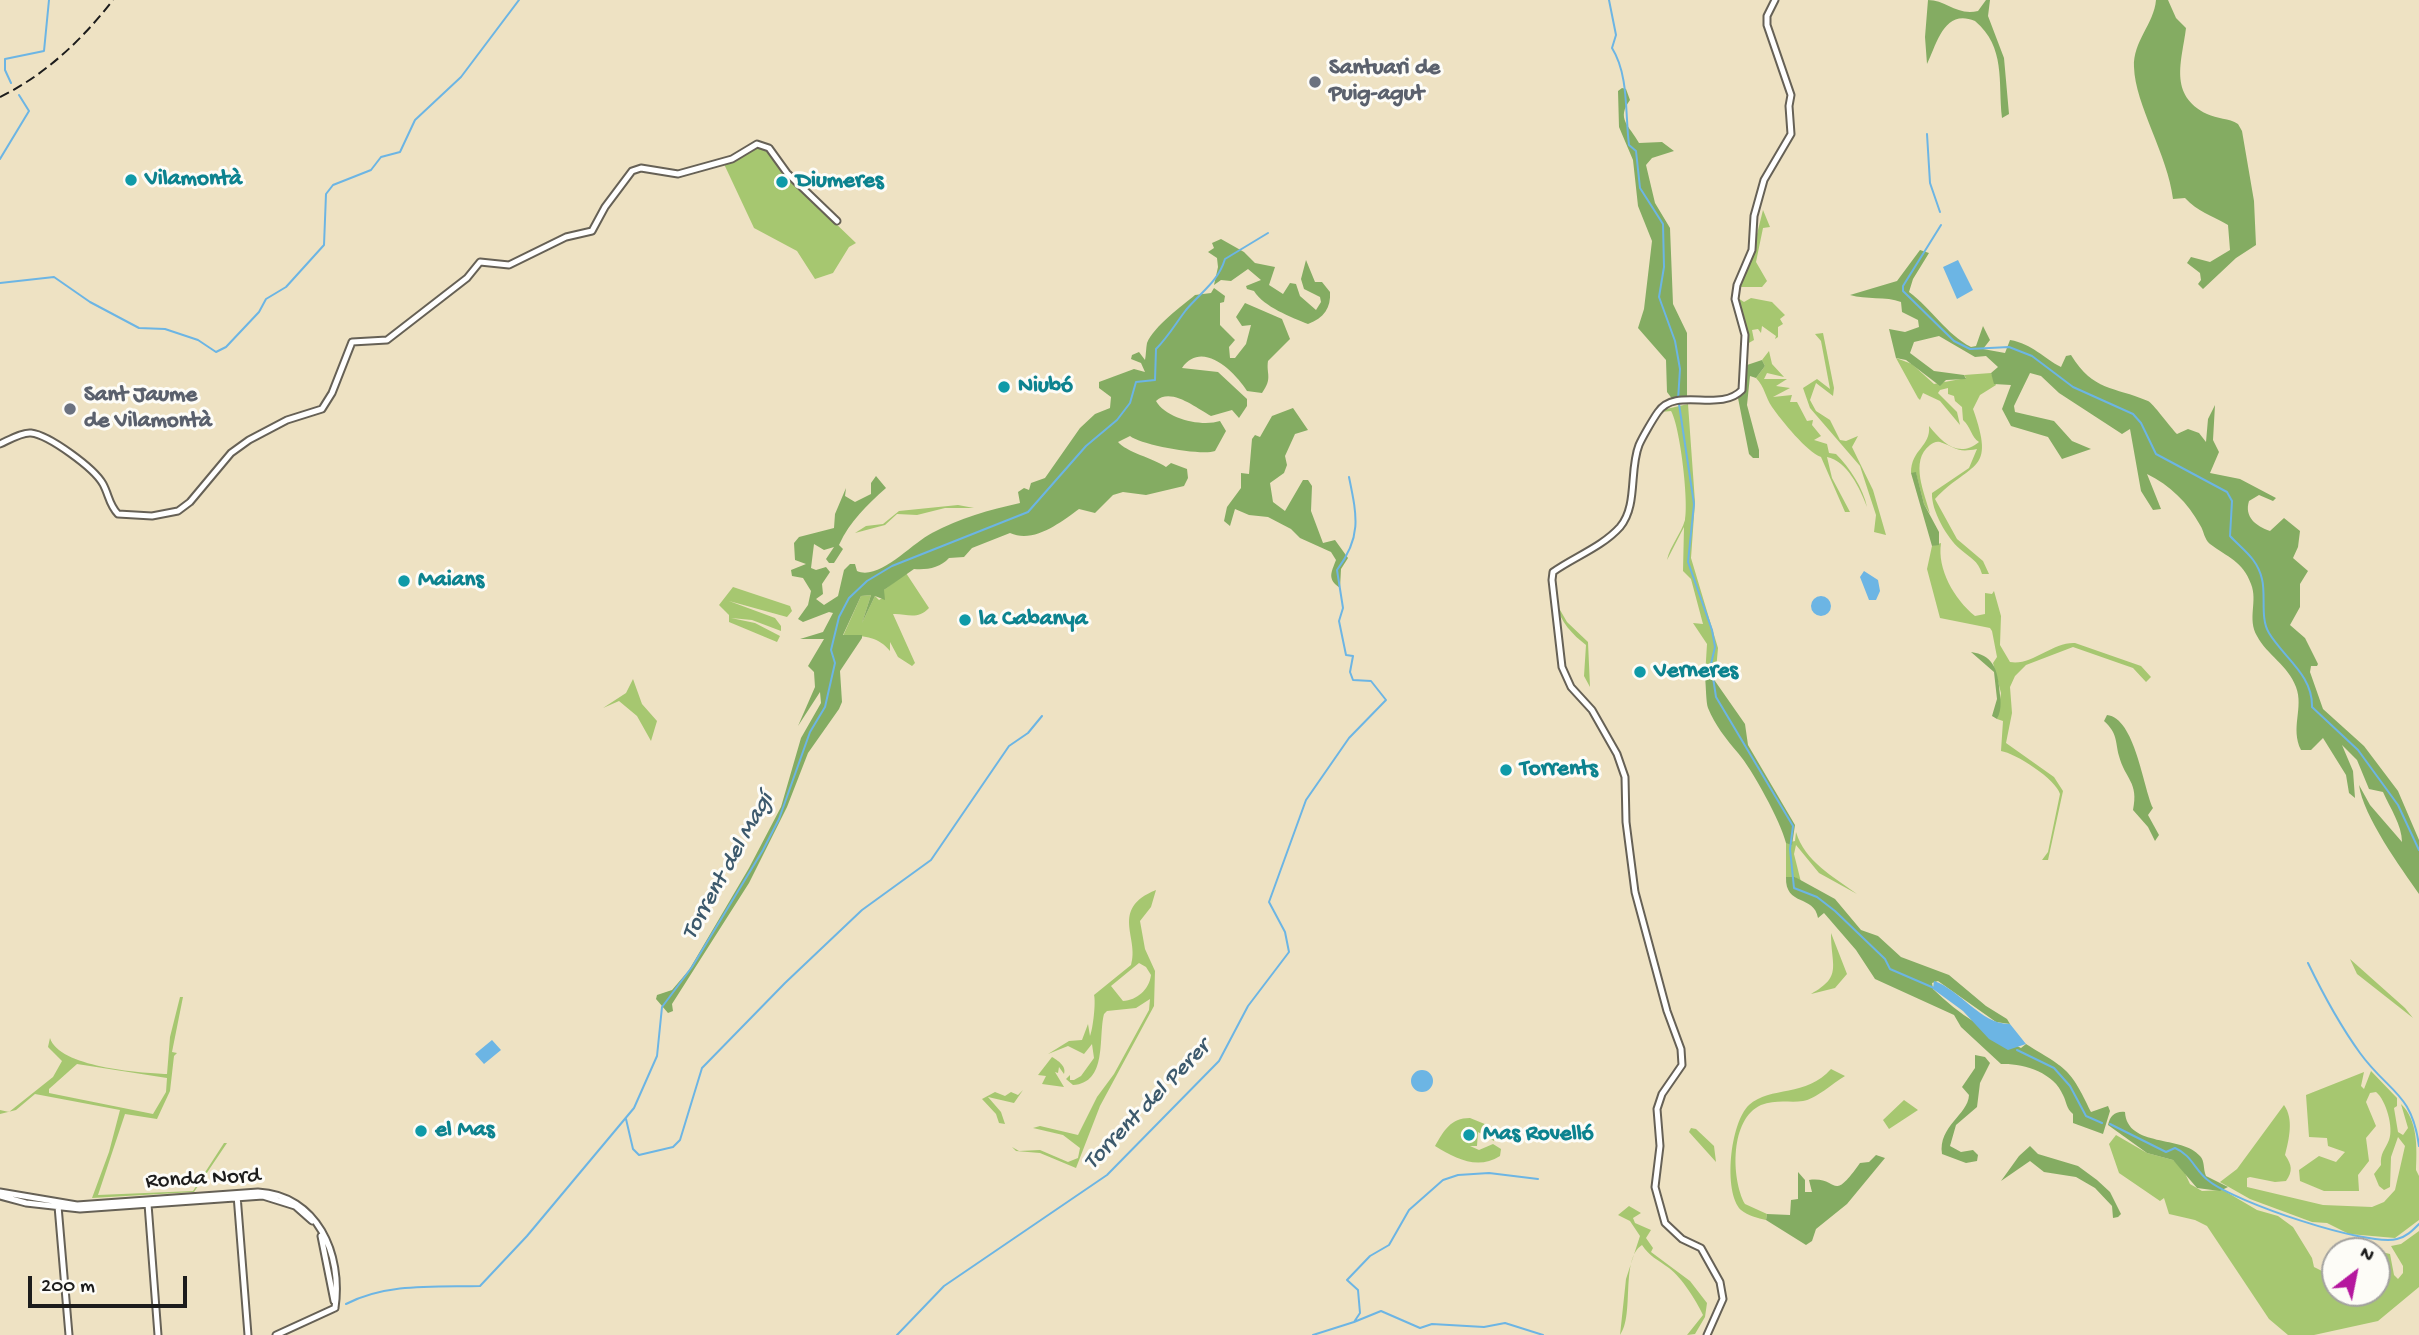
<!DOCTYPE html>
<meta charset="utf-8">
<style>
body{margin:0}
#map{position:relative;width:2419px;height:1335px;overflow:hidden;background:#eee2c3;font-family:"Gochi Hand",sans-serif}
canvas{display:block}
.north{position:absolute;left:2321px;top:1237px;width:70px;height:70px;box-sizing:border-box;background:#fdfcf7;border:2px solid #a3a29f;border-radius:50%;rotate:32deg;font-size:19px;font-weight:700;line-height:28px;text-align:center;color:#1c1c1c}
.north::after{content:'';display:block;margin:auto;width:24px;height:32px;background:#b5179e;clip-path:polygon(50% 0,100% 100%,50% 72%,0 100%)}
.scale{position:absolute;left:28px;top:1276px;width:159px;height:32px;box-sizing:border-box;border:4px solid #1c1c1c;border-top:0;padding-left:9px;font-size:21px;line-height:24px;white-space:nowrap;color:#1c1c1c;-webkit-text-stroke:5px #fdfcf7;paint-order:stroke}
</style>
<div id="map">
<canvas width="2419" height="1335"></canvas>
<div class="north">N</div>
<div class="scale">200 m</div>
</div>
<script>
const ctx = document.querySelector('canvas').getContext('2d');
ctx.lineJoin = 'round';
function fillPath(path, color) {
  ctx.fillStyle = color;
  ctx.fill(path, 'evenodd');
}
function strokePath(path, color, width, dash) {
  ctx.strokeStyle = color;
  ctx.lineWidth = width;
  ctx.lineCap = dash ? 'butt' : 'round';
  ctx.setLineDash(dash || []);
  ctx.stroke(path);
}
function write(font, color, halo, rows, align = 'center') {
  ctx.font = font + ' "Gochi Hand",sans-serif';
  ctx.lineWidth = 6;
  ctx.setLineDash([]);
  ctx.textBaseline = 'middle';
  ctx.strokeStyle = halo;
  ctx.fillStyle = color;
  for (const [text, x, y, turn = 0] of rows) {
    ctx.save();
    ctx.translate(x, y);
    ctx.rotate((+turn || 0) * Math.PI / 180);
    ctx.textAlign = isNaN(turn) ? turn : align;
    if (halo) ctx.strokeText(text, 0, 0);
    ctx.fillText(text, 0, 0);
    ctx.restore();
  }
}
const green = new Path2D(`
 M 756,146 L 772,154 L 782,172 L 856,243 L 849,247 L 833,273 L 815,279 L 797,251 L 754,228 L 724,164 L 732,162 Z
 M 1763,210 L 1770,227 L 1763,228 L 1756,262 L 1767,281 L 1762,287 L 1738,287 L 1753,250 Z
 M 1738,298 L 1744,302 L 1751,298 L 1772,302 L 1785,315 L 1780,319 L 1783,324 L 1778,327 L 1778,337 L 1775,339 L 1776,336 L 1762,326 L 1761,333 L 1758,329 L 1752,330 L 1754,340 L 1747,344 Z
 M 1823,333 L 1834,388 L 1833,396 L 1816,383 L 1810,400 L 1816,411 L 1830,420 L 1840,440 L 1846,441 L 1858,436 L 1852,447 L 1873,490 L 1886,535 L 1874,532 L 1876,515 L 1860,466 L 1810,408 L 1803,388 L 1817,379 L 1830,389 L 1821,341 L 1815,334 Z
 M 1769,351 L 1772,364 L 1784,377 L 1767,373 L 1764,379 L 1787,379 L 1776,386 L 1790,388 L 1773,397 L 1792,395 L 1790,402 L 1797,402 L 1807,421 L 1813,420 L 1812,425 L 1821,436 L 1814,440 L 1827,444 L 1829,453 L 1836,454 C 1850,468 1863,488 1867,507 C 1860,488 1847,461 1827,457 L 1832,478 L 1850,512 L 1845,512 L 1821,457 C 1807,452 1782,421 1772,407 C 1765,397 1765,387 1756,378 L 1765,366 L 1762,360 Z
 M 1896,358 L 1912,364 L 1934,384 L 1966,378 L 1964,375 L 1991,373 L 1996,385 L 1980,395 L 1973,409 C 1996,474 1972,460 1935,499 L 1957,539 L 1983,561 L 1989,574 L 1982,574 C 1978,560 1970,558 1960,549 C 1947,538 1931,510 1932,493 L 1969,468 L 1977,449 C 1956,453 1958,448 1940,442 C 1936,441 1933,443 1930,445 C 1909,461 1925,494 1930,514 L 1924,504 L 1916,473 L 1911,473 C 1911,449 1931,447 1929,426 C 1942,442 1958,459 1979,442 C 1971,437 1971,427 1963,420 L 1962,407 L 1955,401 L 1954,396 L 1948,394 L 1948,388 L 1940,390 L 1938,393 L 1957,412 L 1960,425 L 1940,401 L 1923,393 L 1920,400 L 1918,398 Z
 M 1688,404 L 1695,502 L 1691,558 L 1718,648 L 1715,681 L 1705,677 L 1707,644 L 1693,623 L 1703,624 L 1691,579 L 1683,571 L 1684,527 L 1667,560 C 1670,546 1681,534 1685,520 C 1689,502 1680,426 1671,411 L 1661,412 L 1649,435 L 1662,410 Z
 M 958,505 L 974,508 L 945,508 L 917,515 L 897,514 L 885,525 L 855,533 L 866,526 L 883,524 L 899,511 Z
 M 1941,543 C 1937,569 1954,599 1975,616 L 1985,614 L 1985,593 L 1992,594 L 1994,591 L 2001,616 L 2000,645 L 2010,662 C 2032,666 2052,642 2075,643 L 2141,666 L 2151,677 L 2146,682 L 2133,668 L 2073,647 L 2026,665 L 2015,676 L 2010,687 L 2012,713 L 2006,743 L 2054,777 L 2063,791 L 2048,860 L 2042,860 L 2048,852 L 2060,794 C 2056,779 2015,753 2001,751 L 2003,721 L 1997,719 L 2001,693 L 1993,663 L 1997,657 L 1992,631 L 1990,628 L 1940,618 L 1927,569 L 1932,546 Z
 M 906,573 L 929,608 C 917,621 905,613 893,614 L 915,663 L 912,666 L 898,657 L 890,642 L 890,651 C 877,635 862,636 843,636 L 861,596 L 871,595 L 862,623 L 875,596 L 879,600 L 884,597 L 884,590 Z
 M 733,587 L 790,606 L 792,611 L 787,617 L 729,601 L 775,618 L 781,626 L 781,631 L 752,620 L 731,618 L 755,623 L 780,636 L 777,642 L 729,622 L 729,615 L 719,605 Z
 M 1556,603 L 1567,622 L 1588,642 L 1590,687 L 1584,676 L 1586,645 C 1573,635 1560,622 1556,603 Z
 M 633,679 L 642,704 L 657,721 L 651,741 L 637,716 L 619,701 L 603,708 L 626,693 Z
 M 1796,832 C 1805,862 1833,876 1857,894 L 1819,873 L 1796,845 L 1794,854 L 1801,882 L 1795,877 L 1786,877 L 1786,843 L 1795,841 Z
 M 1156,890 L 1151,907 L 1140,921 L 1145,949 L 1155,971 L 1154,1006 L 1100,1106 L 1076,1168 L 1040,1153 L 1016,1151 L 1012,1147 L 1019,1151 L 1040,1150 L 1068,1162 L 1078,1158 L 1080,1148 L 1063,1135 L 1033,1128 L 1040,1126 L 1078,1135 L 1097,1097 L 1114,1074 L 1149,1010 L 1150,999 L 1136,1008 L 1107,1011 L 1104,1014 C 1098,1037 1108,1083 1073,1085 L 1066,1079 L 1070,1075 L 1070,1080 L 1074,1080 L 1081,1076 L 1094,1058 L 1092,1044 L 1084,1054 L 1068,1046 L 1048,1054 L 1069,1041 L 1082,1040 L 1088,1024 L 1090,1036 C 1093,1029 1096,1002 1094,995 L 1131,965 C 1140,938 1109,909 1156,890 ZM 1139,963 L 1146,967 L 1151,975 C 1149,990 1137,1000 1123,1001 L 1111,986 Z
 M 1831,933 L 1847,974 L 1835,988 L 1811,994 C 1843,976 1831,967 1831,933 Z
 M 2350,959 L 2405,1008 L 2413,1018 L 2357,974 Z
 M 180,997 L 183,997 L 172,1052 L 177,1053 L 174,1056 L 170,1091 L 157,1119 L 125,1114 L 98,1195 L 193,1191 L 224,1143 L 227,1143 L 194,1192 L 92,1198 L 109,1152 L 120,1110 L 35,1094 L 16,1110 L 0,1114 L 0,1110 L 9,1112 L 53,1077 L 62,1061 L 48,1047 L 50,1038 C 59,1067 139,1073 167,1074 L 170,1037 ZM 77,1064 L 167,1078 L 166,1092 L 153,1114 L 49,1093 L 49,1089 Z
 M 1052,1057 C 1057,1060 1067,1066 1064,1074 L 1059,1067 L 1058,1073 L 1055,1072 L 1064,1087 L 1042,1084 L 1046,1076 L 1038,1075 Z
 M 1831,1069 L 1845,1076 C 1833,1083 1816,1099 1803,1101 C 1790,1103 1776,1099 1761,1105 C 1730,1119 1731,1178 1745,1204 L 1767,1214 L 1766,1220 C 1758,1218 1748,1216 1741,1210 C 1723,1192 1730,1123 1749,1105 C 1770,1086 1807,1097 1831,1069 Z
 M 2371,1071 L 2397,1098 L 2397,1106 L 2394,1108 L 2398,1132 L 2403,1135 L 2408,1128 L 2401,1104 C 2418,1120 2417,1148 2416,1170 L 2419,1176 L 2419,1220 L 2395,1238 L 2349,1234 L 2327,1223 L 2312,1222 L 2250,1199 L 2220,1182 L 2237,1169 L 2284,1105 C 2294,1119 2289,1139 2285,1155 C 2292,1165 2293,1171 2286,1181 L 2275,1182 L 2250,1177 L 2247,1178 L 2247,1187 L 2323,1205 L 2372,1207 L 2384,1202 L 2395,1190 L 2405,1146 L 2398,1137 L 2391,1157 L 2390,1187 L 2384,1190 L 2379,1186 L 2374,1174 L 2381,1165 C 2380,1153 2385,1150 2389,1140 C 2394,1128 2386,1100 2376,1092 L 2370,1093 L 2366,1102 L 2376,1126 L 2366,1138 L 2369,1161 L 2358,1175 L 2359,1191 L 2324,1191 L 2300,1181 L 2299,1170 L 2319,1156 L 2336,1162 L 2345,1152 L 2328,1146 L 2327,1138 L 2309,1137 L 2306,1095 L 2364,1072 L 2361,1086 L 2364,1089 Z
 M 1023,1090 L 1014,1103 L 988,1097 L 1001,1112 L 1005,1124 L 999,1123 L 996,1114 L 982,1099 L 995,1092 L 1005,1096 L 1011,1092 L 1018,1095 Z
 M 1904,1100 L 1918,1110 L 1889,1129 L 1883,1120 Z
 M 1470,1118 L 1497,1129 L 1494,1141 L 1478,1132 L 1477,1146 L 1470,1146 L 1479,1150 L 1493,1144 L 1501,1149 L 1500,1156 C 1478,1170 1456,1159 1435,1146 C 1444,1131 1450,1118 1470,1118 Z
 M 1691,1128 L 1696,1129 L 1714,1146 L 1716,1162 L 1689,1132 Z
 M 2116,1135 L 2147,1153 L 2173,1160 L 2183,1169 L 2190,1184 L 2202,1191 L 2223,1190 L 2257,1210 L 2278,1216 L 2293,1227 L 2312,1258 L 2314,1267 L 2322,1271 L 2335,1265 L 2335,1293 L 2377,1293 L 2377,1266 L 2385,1266 L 2377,1261 L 2377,1251 L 2340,1251 L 2344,1240 L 2358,1239 L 2360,1247 L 2390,1254 L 2394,1275 L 2398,1279 L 2403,1273 L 2403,1266 L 2391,1246 L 2401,1244 L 2419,1231 L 2419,1287 L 2378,1321 L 2314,1335 L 2288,1335 L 2269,1319 L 2207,1226 L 2195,1220 L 2169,1214 L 2164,1198 L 2160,1201 L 2119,1173 L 2109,1144 Z
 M 1629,1206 L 1641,1213 L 1633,1218 L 1635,1223 L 1651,1230 L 1646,1238 L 1653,1248 L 1651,1252 L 1690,1281 L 1707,1303 L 1705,1317 L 1695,1334 L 1687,1335 L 1703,1315 C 1696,1300 1682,1278 1669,1268 C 1658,1260 1649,1256 1642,1245 C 1620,1259 1635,1315 1620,1335 L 1626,1279 L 1640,1236 L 1630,1221 L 1618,1215 Z`);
const forest = new Path2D(`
 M 1928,0 C 1946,0 1957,16 1978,11 L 1986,0 L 1990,0 L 1988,16 L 2004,58 L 2009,114 L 2002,118 C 1998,82 2006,47 1975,21 C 1944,8 1937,44 1927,64 L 1925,37 Z
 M 2156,0 L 2168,0 L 2176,18 L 2186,28 C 2182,61 2168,95 2207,114 C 2217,119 2229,118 2238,124 L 2242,131 L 2254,201 L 2256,245 L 2236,258 L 2203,289 L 2198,284 L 2201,280 L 2200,273 L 2187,263 L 2191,257 L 2210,262 L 2230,250 L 2228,225 C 2211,215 2198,212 2185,198 L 2173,199 C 2168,155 2135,105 2134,67 C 2133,41 2154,24 2156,0 Z
 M 1622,88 L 1626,89 L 1630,100 C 1616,119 1629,125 1639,143 L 1662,142 L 1674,151 L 1652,158 L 1646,165 L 1655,203 L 1670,228 L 1673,304 L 1687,333 L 1687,399 L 1673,400 L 1667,392 L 1666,360 L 1638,328 L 1644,309 L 1652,241 L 1638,206 L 1633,160 L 1619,127 L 1618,91 Z
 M 1221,239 L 1244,252 L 1255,263 L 1275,267 L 1269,285 L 1283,294 L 1290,283 L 1296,284 L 1300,296 L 1316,310 L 1321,302 L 1320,297 L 1304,289 L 1301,279 L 1306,260 L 1315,282 L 1322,282 L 1330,292 C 1331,308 1324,318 1308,324 C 1291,317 1264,307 1254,291 L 1247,289 L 1246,286 L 1261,280 L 1248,269 L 1231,281 L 1221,280 L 1214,285 L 1218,267 L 1217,258 L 1208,252 L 1214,248 L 1212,243 Z
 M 1920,250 L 1929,253 L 1913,279 L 1909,292 C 1932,309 1946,334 1971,347 L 1976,346 L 1983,326 L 1990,340 L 1983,349 L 2005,353 L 2010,340 C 2033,344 2043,358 2061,367 L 2066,356 L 2071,355 C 2094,392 2113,386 2148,401 C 2152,402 2171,428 2177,434 L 2188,429 L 2199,433 L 2206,442 L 2208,419 L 2215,405 L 2213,440 L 2219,452 L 2210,473 L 2240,479 L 2276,498 L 2273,501 L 2259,495 L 2249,501 C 2244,517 2256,526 2270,531 L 2284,518 L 2300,531 L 2298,547 L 2293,558 L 2308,571 L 2300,584 L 2300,607 L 2290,625 L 2305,638 L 2318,664 L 2317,666 L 2311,666 L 2310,672 L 2323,709 L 2364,746 L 2398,791 L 2419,840 L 2419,894 C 2401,868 2363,816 2359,785 L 2370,805 L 2402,842 C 2402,825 2390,808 2383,792 L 2369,789 L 2357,760 L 2342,745 L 2353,771 L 2355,798 L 2349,793 L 2346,775 L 2323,738 L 2311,750 L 2301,750 C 2290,728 2304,708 2296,687 C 2288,665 2267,655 2257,636 C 2247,619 2258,601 2251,584 C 2243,561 2227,557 2210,544 C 2204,539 2204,531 2200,525 C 2188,503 2170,485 2147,474 L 2161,509 L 2153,510 L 2141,491 L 2130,429 L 2122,434 L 2059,393 L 2041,376 L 2030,373 L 2014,406 L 2015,412 L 2054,421 L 2072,441 L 2091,449 L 2062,459 L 2048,437 L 2011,426 L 2002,409 L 2011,385 L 1994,384 L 1991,373 L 1998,367 L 1986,356 L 1975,357 L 1939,336 L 1914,342 L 1910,353 L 1934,371 L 1964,375 L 1966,379 L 1946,380 L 1940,386 L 1906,360 L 1896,358 L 1889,329 L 1905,332 L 1919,327 L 1918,320 L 1902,312 L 1901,302 C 1886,296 1866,300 1850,295 L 1897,281 Z
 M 1214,288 L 1225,296 L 1224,302 L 1220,303 L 1220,325 L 1235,340 L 1229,347 L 1230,358 L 1235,358 L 1246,344 L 1251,325 L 1242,326 L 1236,317 L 1245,303 L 1282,319 L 1290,339 L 1268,361 C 1266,374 1273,378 1262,393 L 1247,391 C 1235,372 1202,339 1182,368 L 1218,372 L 1247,399 L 1247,406 L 1239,418 L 1232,410 L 1211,416 C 1196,408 1171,387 1156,401 C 1166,419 1202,427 1220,421 L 1226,431 L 1215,451 C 1202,456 1141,445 1130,436 L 1118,442 C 1126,452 1153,458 1166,467 L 1171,463 L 1187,469 L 1188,478 L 1184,486 L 1146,495 L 1123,492 L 1113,495 L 1095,513 L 1079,509 C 1061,522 1034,544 1010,533 L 972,548 L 964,557 L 949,558 C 940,568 927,570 914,569 L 884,590 L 885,600 L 875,596 L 862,623 L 871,595 L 861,596 L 843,635 L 862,635 L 862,638 L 840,671 L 842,702 L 839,709 L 808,753 L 787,807 L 749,883 L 672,1004 L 673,1011 L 668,1013 L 656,999 L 657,995 L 672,990 L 689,970 L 749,868 L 781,807 L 801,738 L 821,703 L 820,692 L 798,726 L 815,687 L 814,672 L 808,666 L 824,639 L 800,639 L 823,632 L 833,613 L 829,612 L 803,622 L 798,619 L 808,605 L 811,591 L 803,578 L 792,576 L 791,570 L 806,564 L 795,560 L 794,543 L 799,537 L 834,528 L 835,514 L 846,488 L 845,496 L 855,502 L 871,494 L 871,483 L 876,476 L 886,488 C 867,505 850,521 839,545 L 843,549 L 834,563 L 829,563 L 826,559 L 834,547 L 824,550 L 814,544 L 811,568 L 816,570 L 826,567 L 830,572 L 822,584 L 823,594 L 816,599 L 824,605 L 838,596 L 844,570 L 850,564 L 855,564 L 857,571 C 879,581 912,543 932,533 C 960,518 989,510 1020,503 L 1018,492 L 1024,488 L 1029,490 L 1031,483 L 1045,478 L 1080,428 L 1095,414 L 1110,408 L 1111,397 L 1099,388 L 1099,382 L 1134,369 L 1145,372 L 1141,363 L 1131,359 L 1132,355 L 1139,352 L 1145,360 C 1146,355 1146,348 1147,343 C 1154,326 1182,306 1195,295 L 1211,293 Z
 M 1762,360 L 1765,366 L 1756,378 L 1750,376 L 1747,405 L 1759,450 L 1759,458 L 1753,458 L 1749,454 L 1738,398 L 1743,391 L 1747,365 Z
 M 1293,408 L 1308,430 L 1295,434 L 1285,456 L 1287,465 L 1284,473 L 1270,483 L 1273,502 L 1285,511 L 1303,480 L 1308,480 L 1312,486 L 1311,511 L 1323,543 L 1335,540 L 1348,558 L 1341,569 L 1340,588 C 1327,579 1331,573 1336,560 L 1331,552 L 1300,538 L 1291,529 L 1268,517 L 1249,515 L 1235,509 L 1230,526 L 1224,521 L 1227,507 L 1241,488 L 1241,473 L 1249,474 L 1252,439 L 1255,435 L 1260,437 L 1272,416 Z
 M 1916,472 L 1924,504 L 1939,532 L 1939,545 L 1932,546 L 1911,473 Z
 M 1971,652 C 1992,655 1997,668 1999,686 C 2000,698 2003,707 1997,719 L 1992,716 L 1997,699 L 1994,672 Z
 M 1705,677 L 1715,681 L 1745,724 L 1748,745 L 1795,825 L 1792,845 L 1786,843 C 1781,822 1752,769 1738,753 C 1726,739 1715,725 1708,708 C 1706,703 1706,685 1705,677 Z
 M 2107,715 C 2135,718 2143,787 2153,808 L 2148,815 L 2159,835 L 2155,841 L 2148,827 L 2133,810 C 2139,782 2125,779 2119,756 C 2115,741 2118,734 2104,721 Z
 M 1786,877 L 1795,877 L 1835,899 L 1861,930 L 1878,936 L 1901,957 L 1949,975 L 1986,1006 L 2007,1019 L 2010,1024 L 1996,1022 L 1938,981 L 1932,983 L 1933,989 C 1959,1015 1989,1032 2021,1048 L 2026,1044 C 2066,1069 2070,1067 2091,1112 L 2108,1106 L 2110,1111 L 2103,1134 L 2073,1123 L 2073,1114 C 2066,1108 2067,1103 2063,1095 C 2054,1072 2022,1063 2001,1064 L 1961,1027 L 1954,1015 L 1875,979 L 1856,950 L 1824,913 L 1818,918 C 1814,894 1785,907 1786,877 Z
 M 1975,1055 L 1985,1057 L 1990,1063 L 1980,1083 L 1977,1107 L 1956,1125 L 1950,1146 L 1961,1152 L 1973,1150 L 1978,1155 L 1977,1161 L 1966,1163 L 1942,1154 C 1938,1126 1968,1115 1969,1095 L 1962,1087 L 1975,1068 Z
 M 2125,1112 C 2127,1148 2183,1135 2200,1156 C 2205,1161 2203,1169 2206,1176 L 2228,1187 L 2220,1191 L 2197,1188 L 2173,1160 L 2147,1153 L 2108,1125 C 2110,1116 2115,1111 2125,1112 Z
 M 2030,1146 L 2038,1154 L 2078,1166 L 2097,1180 L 2110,1192 L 2121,1214 L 2118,1217 L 2113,1218 L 2112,1206 L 2095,1188 L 2076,1177 L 2044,1172 L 2030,1161 L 2001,1181 L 2019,1156 Z
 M 1876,1155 L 1885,1158 L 1847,1204 L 1816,1229 L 1812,1241 L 1806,1245 L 1766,1220 L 1767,1214 L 1790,1215 L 1791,1200 L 1798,1199 L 1798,1172 L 1805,1180 L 1805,1192 L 1812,1192 L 1809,1180 C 1840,1176 1830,1205 1860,1163 L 1869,1162 Z`);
const water = new Path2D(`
 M 1958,260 L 1973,290 L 1957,299 L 1943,267 Z
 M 1864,571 L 1878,580 L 1880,591 L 1876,600 L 1869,600 L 1860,577 Z
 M1811 606a10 10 0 1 1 20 0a10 10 0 1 1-20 0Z
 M 1934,981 C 1959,989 1982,1025 2010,1024 L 2026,1044 L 2008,1050 L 1989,1039 L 1963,1011 L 1933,989 Z
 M 492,1040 L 501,1050 L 484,1064 L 475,1054 Z
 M1411 1081a11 11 0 1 1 22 0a11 11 0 1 1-22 0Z`);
const stream = new Path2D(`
 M 1609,0 L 1616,35 L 1612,48 C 1629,75 1625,114 1629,145 L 1636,151 L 1640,188 L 1663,224 L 1664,267 L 1659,297 L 1675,341 L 1680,369 L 1678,400
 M 11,83 L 5,70 L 5,59 L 44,51 L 49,0
 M 1927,134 L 1930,183 L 1940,212
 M 0,159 L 29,111 L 19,95
 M 1941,225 L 1903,286 L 1903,291 L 1954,341 L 1970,349 L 2009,347 L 2032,356 L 2073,387 L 2133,414 L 2141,423 L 2156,454 L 2227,492 L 2232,501 L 2230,536 C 2243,550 2257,558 2262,579 C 2266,595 2260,619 2269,633 C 2284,658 2313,675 2312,707 L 2358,750 L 2398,805 L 2419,850
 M 0,283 L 54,277 L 90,302 L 139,328 L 165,329 L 198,340 L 216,352 L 226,347 L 259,312 L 266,299 L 286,287 L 324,245 L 326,194 L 333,185 L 371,170 L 381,157 L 400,152 L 415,120 L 461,77 L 519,0
 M 1679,404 L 1694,504 L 1688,562 L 1712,630 L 1715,647 L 1711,664 L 1716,697 L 1793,826 L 1790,849 L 1794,888 L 1817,897 L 1835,911 L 1885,959 L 1890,969 L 1934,988
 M 2308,963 C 2323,994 2339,1024 2360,1053 C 2388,1092 2412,1092 2419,1146
 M 2017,1050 L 2054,1068 L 2070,1086 L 2086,1116 L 2102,1123
 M 626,1119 L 633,1149 L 639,1155 L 673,1147 L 680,1140 L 702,1068 L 785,983 L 862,910 L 931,860 L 1009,746 L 1028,733 L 1042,716
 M 2110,1124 L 2166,1152 L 2175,1148 C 2192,1155 2195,1171 2209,1181 C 2235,1202 2367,1247 2397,1239 C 2406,1237 2412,1231 2419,1224
 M 346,1304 C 387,1283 434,1287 480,1286 L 527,1236 L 634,1108 L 657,1056 L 662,1007 L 692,967 L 763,850 L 779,819 L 810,732 L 825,707 L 835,663 L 831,650 L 839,617 L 849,598 L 867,581 L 892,566 L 1028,512 L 1086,446 L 1117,420 L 1130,403 L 1136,382 L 1155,380 L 1156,349 C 1168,337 1176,323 1186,310 C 1201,292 1218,282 1225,259 L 1268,233
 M 1354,1322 L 1381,1311 L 1420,1328 L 1432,1324 L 1484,1327 L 1505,1323 L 1543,1335
 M 897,1335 L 944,1286 L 1107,1175 L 1219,1061 L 1248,1006 L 1289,952 L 1285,932 L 1269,902 L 1306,800 L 1349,738 L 1386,700 L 1371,681 L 1353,680 L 1350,672 L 1353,656 L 1346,655 L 1339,621 L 1343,608 L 1337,570 C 1362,537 1357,516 1349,477
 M 1313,1335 L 1354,1322 L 1360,1313 L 1358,1290 L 1347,1280 L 1370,1256 L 1389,1245 L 1409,1210 L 1443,1180 L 1458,1175 L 1489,1173 L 1538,1179`);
const street = new Path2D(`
 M 0,444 C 9,440 22,432 31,433 C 49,435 94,468 103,484 C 109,495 109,505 118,514 L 152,516 L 178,511 L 190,502 L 231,453 L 249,440 L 287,420 L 322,409 L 332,393 L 352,342 L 387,340 L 467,278 L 480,262 L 509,265 L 566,237 L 592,231 L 605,207 L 632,171 L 641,168 L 678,174 L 732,159 L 757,144 L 769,148 L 787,173 L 837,221
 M 0,1192 L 77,1205 L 258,1192 C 317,1195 343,1254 335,1308
 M 237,1195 L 248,1335
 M 0,1196 L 26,1203 L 80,1209 L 263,1196 L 295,1206 L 312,1221
 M 148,1204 L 158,1335
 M 58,1206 L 69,1335
 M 321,1236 L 334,1301
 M 276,1335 L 335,1308
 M 1707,1335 L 1723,1299 L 1720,1282 L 1701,1248 L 1682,1239 L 1665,1223 L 1655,1187 L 1660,1146 L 1657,1109 L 1662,1094 L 1682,1065 L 1681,1049 L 1667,1011 L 1635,892 L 1626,822 L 1625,777 L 1617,754 L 1592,710 L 1571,687 L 1562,667 L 1552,580 L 1553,572 C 1574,557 1602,547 1620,527 C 1638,506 1629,470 1639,445 C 1642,438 1653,419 1658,412 C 1676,386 1720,413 1742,390 L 1745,335 L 1735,299 L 1737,285 L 1752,250 L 1754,216 L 1764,180 L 1791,134 L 1789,106 L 1791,95 L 1767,25 L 1767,16 L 1775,0`);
const rail = new Path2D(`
 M 0,97 C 45,75 82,40 113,0`);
const markers = [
 [1315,82,7,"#6b7280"],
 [131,180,7,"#0f9aa8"],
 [782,182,7,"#0f9aa8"],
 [1004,387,7,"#0f9aa8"],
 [70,409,7,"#6b7280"],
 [404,581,7,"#0f9aa8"],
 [965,620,7,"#0f9aa8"],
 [1640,672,7,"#0f9aa8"],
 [1506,770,7,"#0f9aa8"],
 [421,1131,7,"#0f9aa8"],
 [1469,1135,7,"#0f9aa8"]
];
const worshipNames = [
 ["Santuari de",1329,69],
 ["Puig-agut",1329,95],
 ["Sant Jaume",84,396],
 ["de Vilamontà",84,422]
];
const cultureNames = [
 ["Vilamontà",145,180],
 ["Diumeres",796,182],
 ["Niubó",1018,387],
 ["Maians",418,581],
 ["la Cabanya",979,620],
 ["Verneres",1654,672],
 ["Torrents",1520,770],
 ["el Mas",435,1131],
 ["Mas Rovelló",1483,1135]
];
const streetNames = [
 ["Ronda Nord",203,1180,-3]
];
const waterNames = [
 ["Torrent del Magí",729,867,-61],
 ["Torrent del Perer",1148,1106,-46]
];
fillPath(green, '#a6c770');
fillPath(forest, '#84ac62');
fillPath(water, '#6cb5e4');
strokePath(stream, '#6cb5e4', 2);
strokePath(street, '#666156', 9);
strokePath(street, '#fff', 5);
strokePath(rail, '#1c1c1c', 2, [10, 5]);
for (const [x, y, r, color] of markers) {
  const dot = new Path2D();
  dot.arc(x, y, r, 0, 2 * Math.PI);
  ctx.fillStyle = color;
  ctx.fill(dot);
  strokePath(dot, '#fdfcf7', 2.5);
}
write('bold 23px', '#5b616d', '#fdfcf7', worshipNames, 'left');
write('bold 23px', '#0d838f', '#fdfcf7', cultureNames, 'left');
write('23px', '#1c1c1c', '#fdfcf7', streetNames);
write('italic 24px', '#3c596c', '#fdfcf7', waterNames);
</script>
